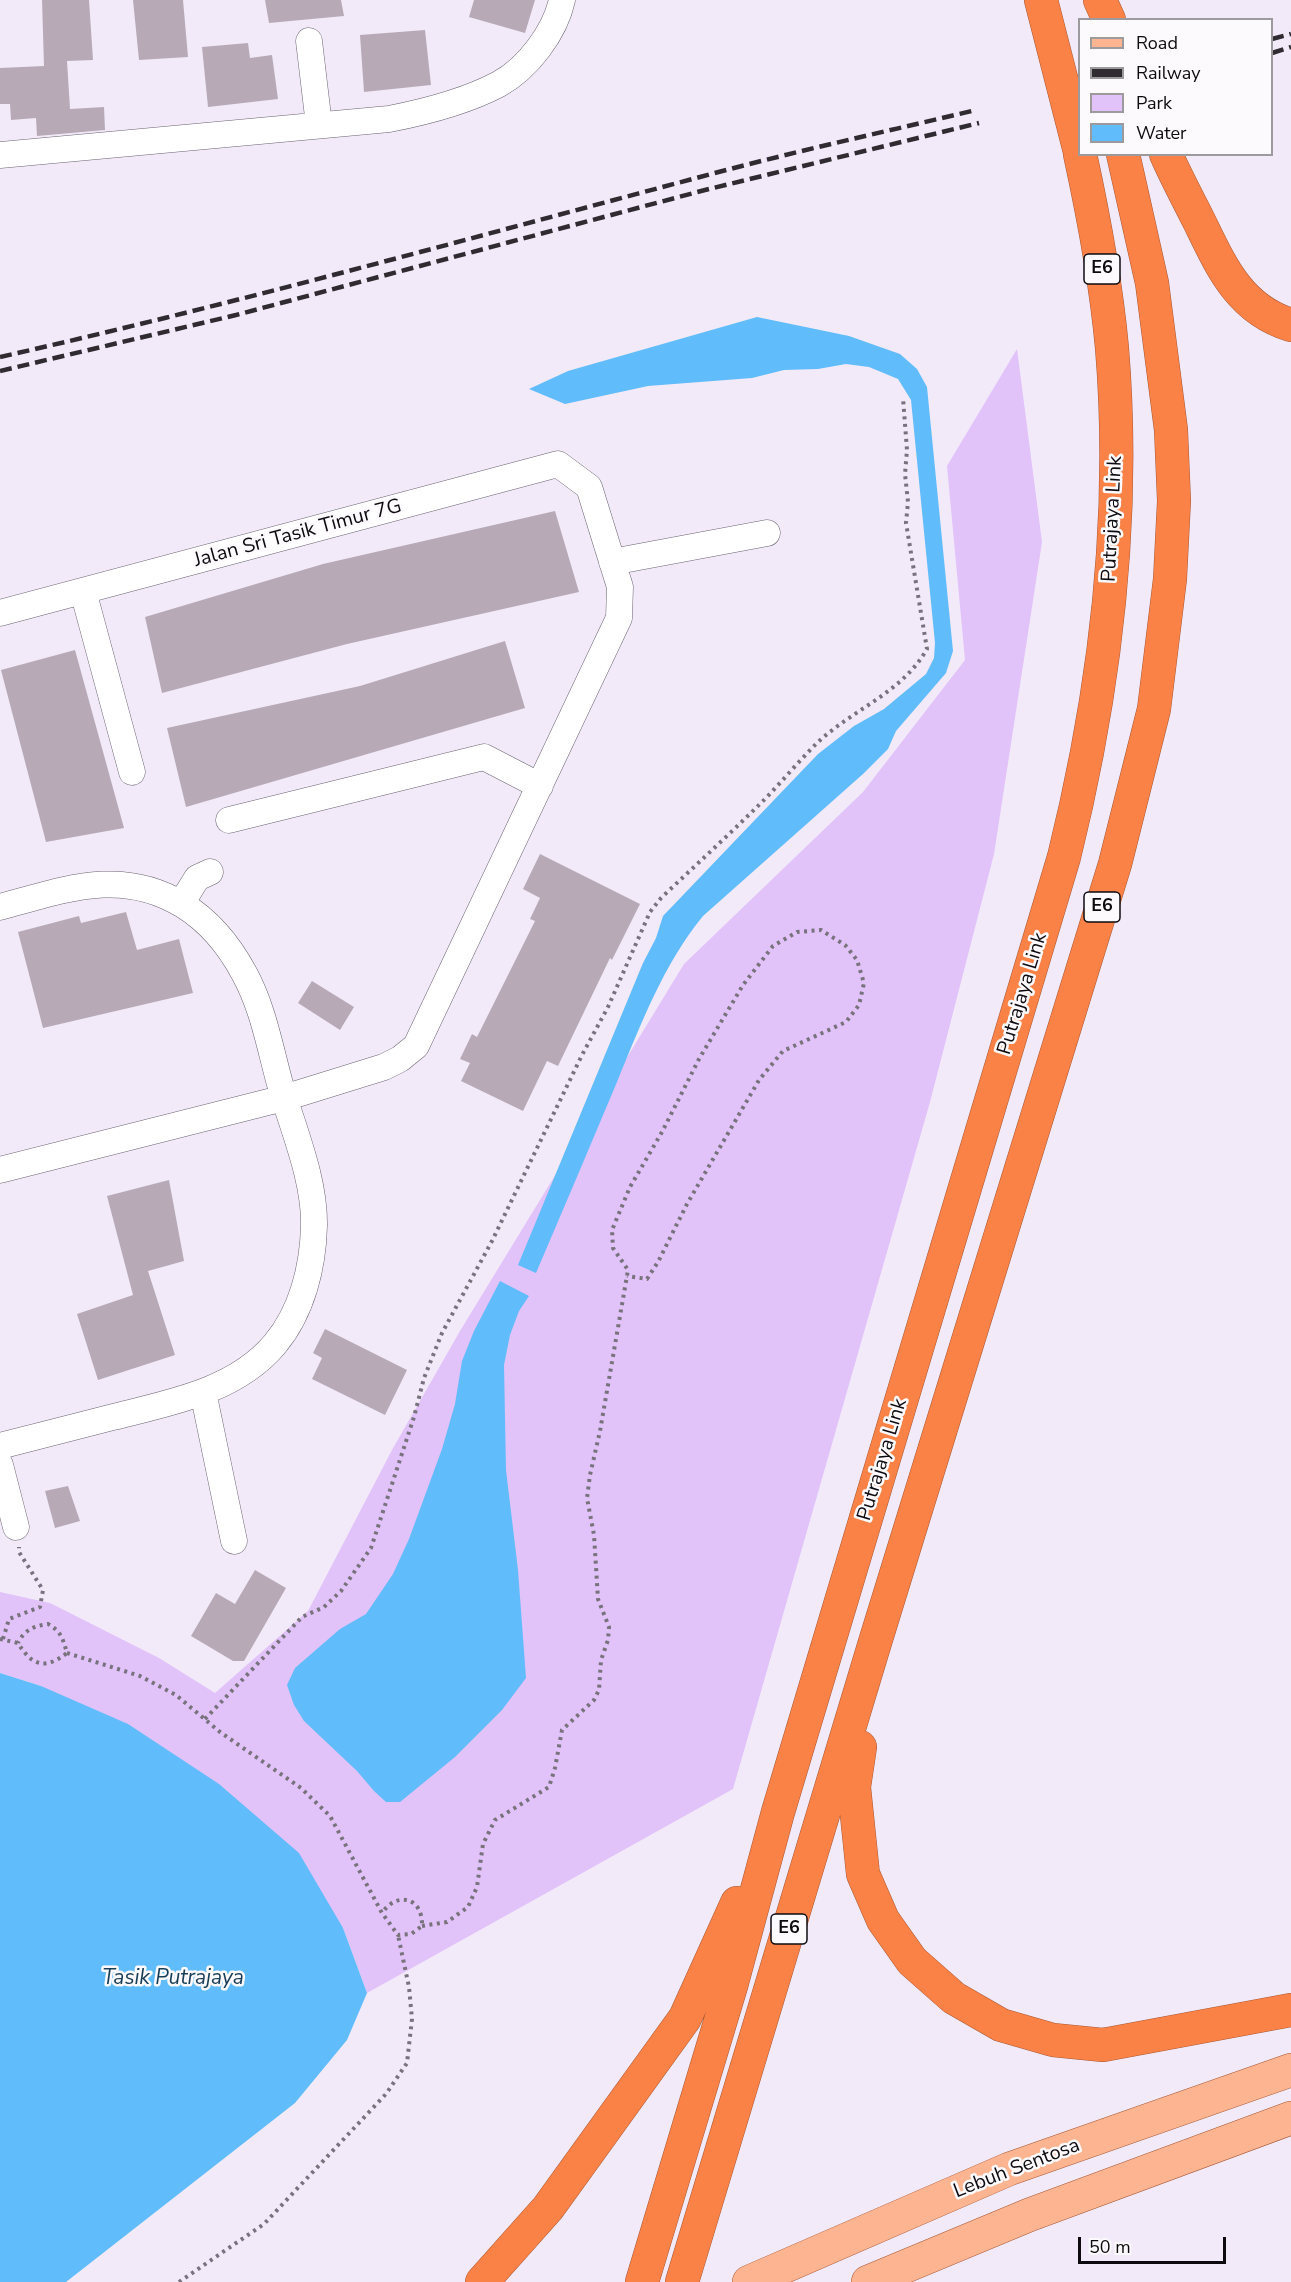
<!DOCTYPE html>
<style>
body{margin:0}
#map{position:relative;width:1291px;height:2282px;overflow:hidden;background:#f2eaf9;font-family:"Nunito Sans",sans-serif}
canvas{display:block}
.legend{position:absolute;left:1078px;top:18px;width:195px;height:138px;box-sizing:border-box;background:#fcfafd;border:2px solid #9d9a9e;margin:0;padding:8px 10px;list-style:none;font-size:18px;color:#0e0b10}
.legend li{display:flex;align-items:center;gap:12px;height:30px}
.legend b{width:30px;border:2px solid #9d9a9e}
.scale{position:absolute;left:1078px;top:2237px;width:148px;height:27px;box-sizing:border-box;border:3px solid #0e0b10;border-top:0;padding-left:8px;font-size:18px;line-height:21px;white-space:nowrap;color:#0e0b10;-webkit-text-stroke:4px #fcfafd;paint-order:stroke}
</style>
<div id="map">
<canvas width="1291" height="2282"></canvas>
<ul class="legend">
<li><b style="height:8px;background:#fdb491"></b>Road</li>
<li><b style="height:8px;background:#2f2b31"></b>Railway</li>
<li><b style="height:16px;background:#e1c2f9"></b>Park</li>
<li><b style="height:16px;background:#61bcfc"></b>Water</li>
</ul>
<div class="scale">50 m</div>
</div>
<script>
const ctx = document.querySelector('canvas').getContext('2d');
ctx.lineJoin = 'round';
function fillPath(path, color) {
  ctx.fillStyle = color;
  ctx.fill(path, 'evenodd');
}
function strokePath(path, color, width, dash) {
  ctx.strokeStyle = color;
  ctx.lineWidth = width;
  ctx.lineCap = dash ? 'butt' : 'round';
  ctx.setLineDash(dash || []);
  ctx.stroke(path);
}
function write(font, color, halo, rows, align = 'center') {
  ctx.font = font + ' "Nunito Sans",sans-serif';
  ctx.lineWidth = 5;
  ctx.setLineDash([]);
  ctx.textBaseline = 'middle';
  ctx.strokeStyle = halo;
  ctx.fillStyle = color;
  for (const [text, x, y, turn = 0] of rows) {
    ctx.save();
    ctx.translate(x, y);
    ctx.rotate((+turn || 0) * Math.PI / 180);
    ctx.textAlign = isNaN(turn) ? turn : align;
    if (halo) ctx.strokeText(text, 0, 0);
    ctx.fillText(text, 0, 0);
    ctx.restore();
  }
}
const green = new Path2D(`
 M 1017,349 L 1042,542 L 994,854 L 930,1102 L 733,1789 L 367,1993 L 343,1928 L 41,1686 L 0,1673 L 0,1592 L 50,1603 L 159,1658 L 215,1693 L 308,1611 L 392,1450 L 460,1331 L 684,964 L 863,792 L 965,660 L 947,466 Z`);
const water = new Path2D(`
 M 757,317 L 849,336 L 900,354 L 917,369 L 927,387 L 953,651 L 946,673 L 896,731 L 888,749 L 863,774 L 703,916 C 663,965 641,1024 617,1082 C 590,1146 563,1210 536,1273 L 518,1265 L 643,963 L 656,938 L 663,916 L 818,754 L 854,726 L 884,709 L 926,674 L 934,658 L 935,643 L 911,400 L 898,379 L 869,367 L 846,364 L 818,369 L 784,370 L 752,378 L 648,386 L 565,404 L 529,389 L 568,371 Z
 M 500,1281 L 529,1296 L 519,1311 L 510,1335 L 504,1365 L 506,1470 L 518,1570 L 526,1678 L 502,1710 L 455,1757 L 400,1802 L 386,1802 L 374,1791 L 357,1771 L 304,1721 L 294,1705 L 287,1685 L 295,1668 L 340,1629 L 366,1614 L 393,1574 L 409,1539 L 442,1449 L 455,1404 L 462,1361 L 474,1331 Z
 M 0,1673 L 41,1686 L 128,1724 L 219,1784 L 299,1853 L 343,1928 L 367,1993 L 347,2040 L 295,2103 L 66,2282 L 0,2282 Z`);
const building = new Path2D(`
 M 42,0 L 89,0 L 93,60 L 67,61 L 70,109 L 104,107 L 105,130 L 37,136 L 36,118 L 11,120 L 10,104 L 0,104 L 0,68 L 44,66 Z
 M 133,0 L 183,0 L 188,57 L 139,60 Z
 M 265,0 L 341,0 L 344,16 L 269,23 Z
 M 474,0 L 535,0 L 525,33 L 469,17 Z
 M 425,30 L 431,85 L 364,92 L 360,35 Z
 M 248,43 L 250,58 L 272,55 L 278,99 L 208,107 L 202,47 Z
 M 555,511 L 579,592 L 347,644 L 162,693 L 145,617 L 323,564 Z
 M 505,641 L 525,708 L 186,807 L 167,728 L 360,686 Z
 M 75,650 L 124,828 L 46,842 L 1,670 Z
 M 540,854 L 640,904 L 612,960 L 610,958 L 558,1066 L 547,1061 L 523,1111 L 461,1081 L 470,1063 L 460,1059 L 472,1034 L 477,1037 L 535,921 L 530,919 L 540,898 L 523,889 Z
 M 126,912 L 137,950 L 179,939 L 193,993 L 43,1028 L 18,932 L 79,916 L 81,923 Z
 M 312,981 L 354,1007 L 340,1030 L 298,1003 Z
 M 169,1180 L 184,1261 L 148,1271 L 175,1355 L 98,1380 L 77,1314 L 133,1295 L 107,1196 Z
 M 325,1329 L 407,1370 L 385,1415 L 312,1379 L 322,1358 L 313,1353 Z
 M 68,1486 L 80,1521 L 55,1528 L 45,1491 Z
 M 255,1570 L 286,1588 L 244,1661 L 233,1661 L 191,1636 L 216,1593 L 235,1604 Z`);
const path = new Path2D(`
 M 0,1639 L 18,1643 C 32,1666 45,1670 67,1653 C 63,1639 61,1631 48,1624 C 34,1626 24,1630 18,1643
 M 3,1639 L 9,1619 L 40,1607 L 43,1590 L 19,1552 L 19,1547
 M 67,1653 L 140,1676 L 176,1695 L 220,1732 L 301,1788 L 330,1816 L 382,1913 L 398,1935 L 411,1934 L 422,1926 C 423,1897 397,1891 382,1913
 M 205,1719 L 302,1617 L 324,1607 L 341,1591 L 371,1548 L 414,1417 L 424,1378 L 442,1333 L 492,1241 L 582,1055 L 608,1007 L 650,912 L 661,898 C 697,864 733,831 767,797 C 784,779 800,760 817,743 C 853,709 902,693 927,649 L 906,523 L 908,502 L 905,474 L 907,450 L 903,398
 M 422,1926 L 447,1922 L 468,1907 L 477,1887 L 483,1844 L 495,1820 L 549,1787 L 555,1768 L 562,1730 L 594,1700 L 599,1690 L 601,1660 L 608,1640 L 609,1627 L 598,1599 L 594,1535 L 587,1498 L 590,1475 L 600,1431 L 628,1270 L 613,1248 L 612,1230 L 630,1187 L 662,1132 L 699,1059 L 743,985 L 773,946 L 797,932 L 821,930 L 845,945 L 857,960 L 864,983 L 859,1005 L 846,1022 L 783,1051 L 759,1080 L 687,1204 L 658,1262 L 647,1279 L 627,1276
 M 179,2282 L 264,2224 L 386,2094 L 407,2063 L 412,2019 L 409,1987 L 398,1935`);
const minor = new Path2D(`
 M 309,41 L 319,125
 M 0,155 L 389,119 C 425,112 467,101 499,84 C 528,68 555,32 562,0
 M 612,562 L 767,533
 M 83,591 L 132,772
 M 0,613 L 558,464 L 589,487 L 620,587 L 619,618 L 416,1046 L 400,1059 L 384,1067 L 284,1098 L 0,1170
 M 229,820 L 484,757 L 540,786
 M 181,904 L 197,878 L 210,872
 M 0,907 C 64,890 121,867 183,905 C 209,921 230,947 244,973 C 263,1007 270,1048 280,1084 C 293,1129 315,1179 314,1226 C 313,1267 302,1312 275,1344 C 236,1391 169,1403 113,1417 C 75,1427 38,1436 0,1446
 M 203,1392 L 234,1541
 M 0,1465 L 16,1527`);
const major = new Path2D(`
 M 749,2282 L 1009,2169 L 1291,2070
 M 868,2282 L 1029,2215 L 1291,2118`);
const highway = new Path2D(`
 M 1041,0 L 1080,152
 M 1100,0 L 1109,20
 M 1166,154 C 1176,177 1188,199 1199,221 C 1221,266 1239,309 1291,325
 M 860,1747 L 854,1787 L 863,1874 L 883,1920 L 912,1961 L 954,1998 L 1001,2025 L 1053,2040 L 1103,2045 L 1291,2010
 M 482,2282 L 548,2208 L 685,2018 L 737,1903
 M 642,2282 L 731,1986 L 778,1812 L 1064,857 C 1105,692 1126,518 1112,348 C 1106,283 1094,218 1080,154
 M 682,2282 L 876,1639 L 1115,864 L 1154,709 L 1170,579 L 1174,501 L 1171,430 L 1152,283 L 1123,154`);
const rail = new Path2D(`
 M 1272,39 L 1291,34
 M 1272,53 L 1291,47
 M 0,357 C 235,304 467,239 700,177 C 792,152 884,132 976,110
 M 0,371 L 236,315 L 705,190 L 979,123`);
const shields = [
 [1102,269,36],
 [1102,907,36],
 [789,1929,36]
];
const shieldNames = [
 ["E6",1102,269],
 ["E6",1102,907],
 ["E6",789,1929]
];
const streetNames = [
 ["Putrajaya Link",1113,519,-87],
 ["Jalan Sri Tasik Timur 7G",298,534,-15],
 ["Putrajaya Link",1023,994,-73],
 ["Putrajaya Link",883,1460,-73],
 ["Lebuh Sentosa",1017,2169,-21]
];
const waterNames = [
 ["Tasik Putrajaya",173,1979]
];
fillPath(green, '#e1c2f9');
fillPath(water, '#61bcfc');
fillPath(building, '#b7aab6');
strokePath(minor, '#6b6371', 27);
strokePath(major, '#a85834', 34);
strokePath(highway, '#a85834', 34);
strokePath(path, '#77727c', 4, [3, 4.5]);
strokePath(minor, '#fff', 26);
strokePath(major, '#fdb491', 33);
strokePath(highway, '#fb8247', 33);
strokePath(rail, '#2f2b31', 4.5, [12, 6]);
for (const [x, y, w] of shields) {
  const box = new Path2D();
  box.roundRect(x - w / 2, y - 15, w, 30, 4.5);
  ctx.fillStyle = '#fcfafd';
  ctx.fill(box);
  strokePath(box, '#0e0b10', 1.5);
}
write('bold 18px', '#0e0b10', null, shieldNames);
write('20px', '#0e0b10', '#fcfafd', streetNames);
write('italic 21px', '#173d57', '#fcfafd', waterNames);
</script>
